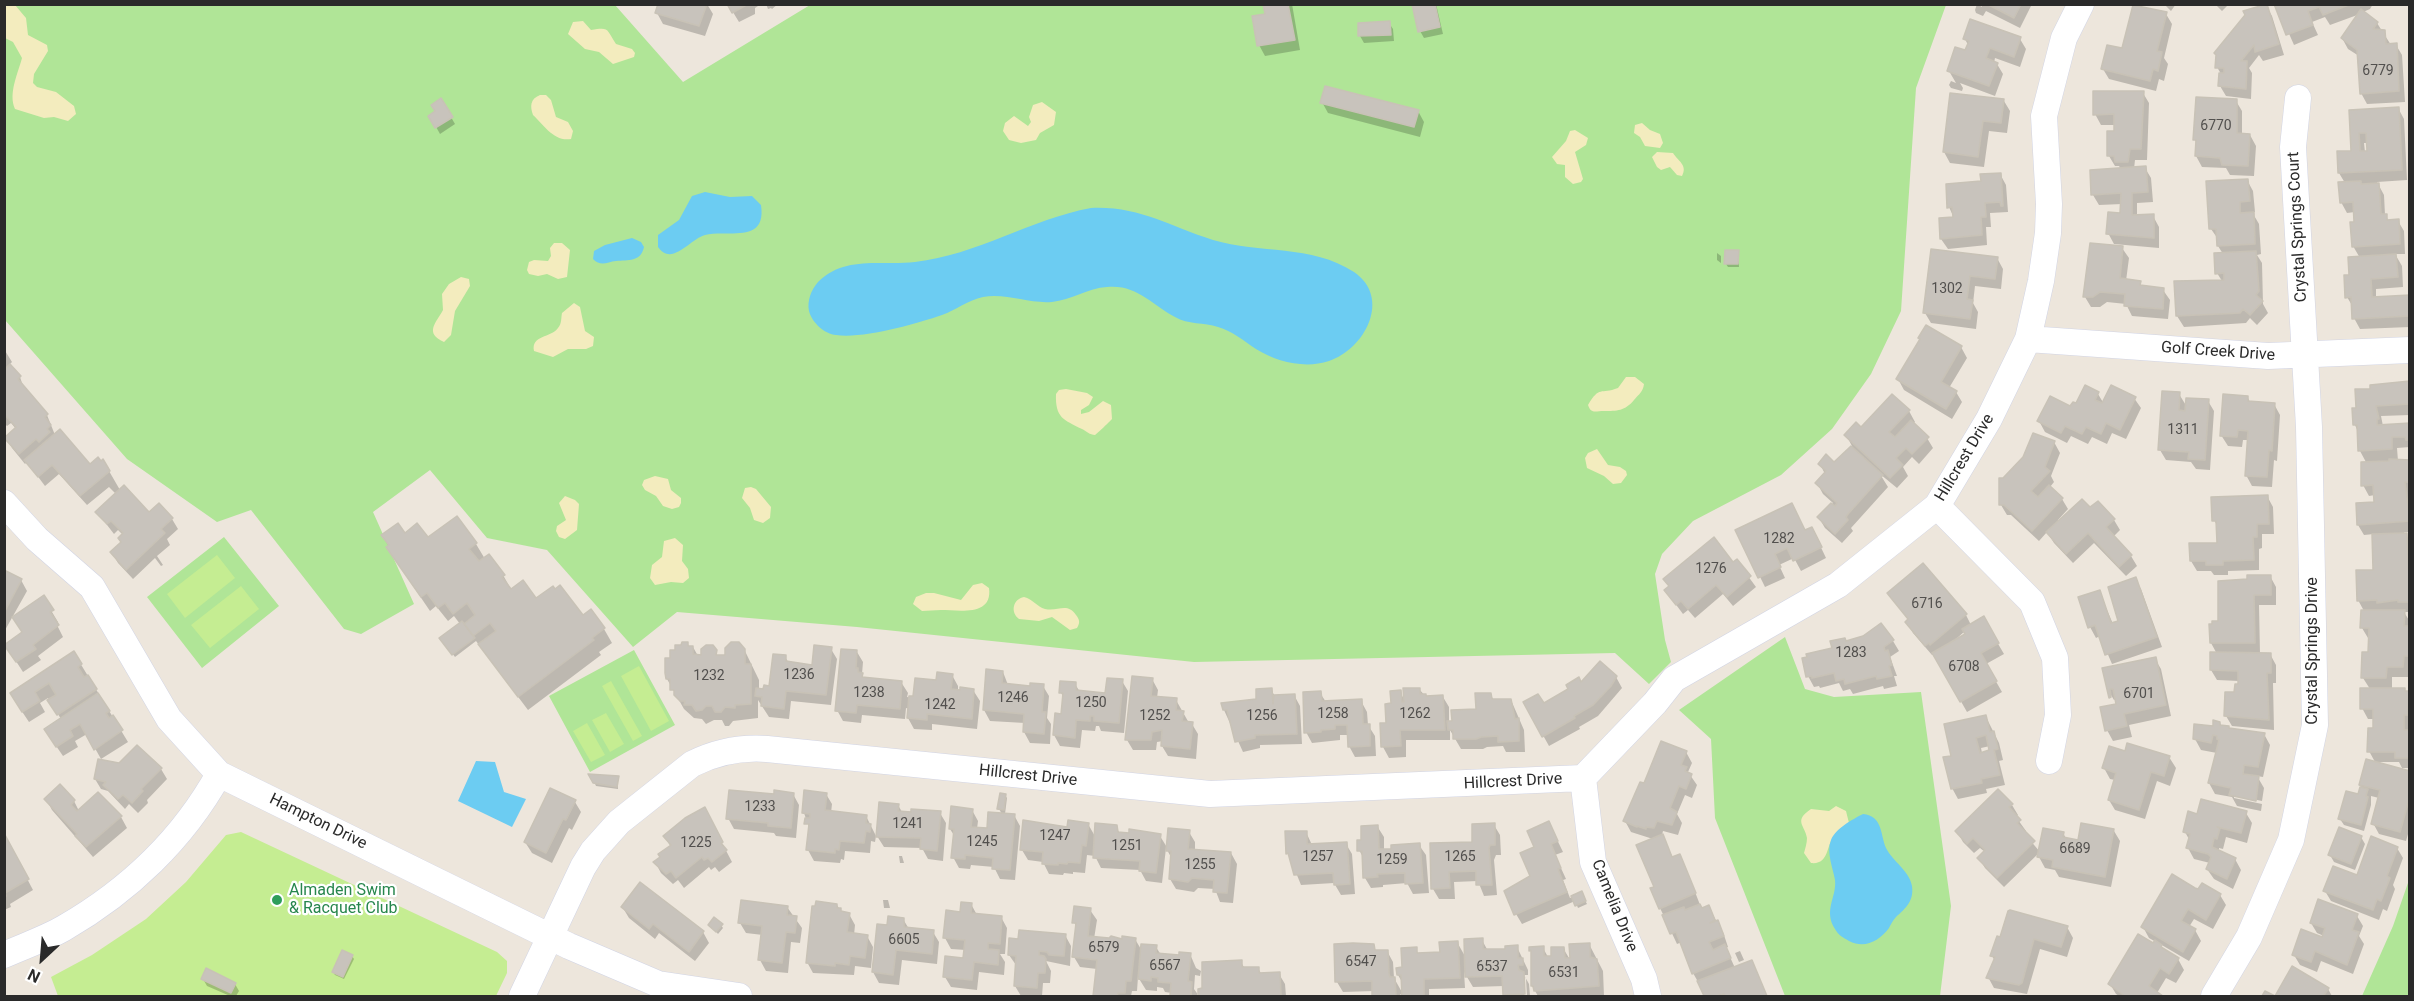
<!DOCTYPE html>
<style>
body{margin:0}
#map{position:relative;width:2414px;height:1001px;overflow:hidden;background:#ede6dc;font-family:Roboto,sans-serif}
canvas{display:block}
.frame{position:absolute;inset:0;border:6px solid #2a2a2a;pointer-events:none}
.north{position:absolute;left:12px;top:929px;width:60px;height:60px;-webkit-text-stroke:4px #fff;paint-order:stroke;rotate:206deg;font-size:16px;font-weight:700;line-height:24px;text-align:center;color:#2a2a2a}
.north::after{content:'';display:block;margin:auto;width:21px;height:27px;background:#2a2a2a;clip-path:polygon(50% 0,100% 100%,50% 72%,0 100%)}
</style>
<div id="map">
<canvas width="2414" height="1001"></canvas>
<div class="frame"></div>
<div class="north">N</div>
</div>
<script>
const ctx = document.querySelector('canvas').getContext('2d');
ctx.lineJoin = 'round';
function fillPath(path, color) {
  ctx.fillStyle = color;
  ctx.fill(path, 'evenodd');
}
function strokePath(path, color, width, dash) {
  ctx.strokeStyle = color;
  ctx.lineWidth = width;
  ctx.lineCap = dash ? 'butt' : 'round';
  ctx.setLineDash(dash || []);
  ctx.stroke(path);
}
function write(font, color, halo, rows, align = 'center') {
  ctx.font = font + ' Roboto,sans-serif';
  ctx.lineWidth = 4.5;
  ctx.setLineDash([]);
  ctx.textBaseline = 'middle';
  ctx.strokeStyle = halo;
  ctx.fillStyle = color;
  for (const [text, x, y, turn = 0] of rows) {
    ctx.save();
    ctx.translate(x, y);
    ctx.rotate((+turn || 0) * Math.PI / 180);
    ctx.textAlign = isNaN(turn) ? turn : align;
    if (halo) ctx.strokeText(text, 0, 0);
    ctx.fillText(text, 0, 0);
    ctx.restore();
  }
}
const green = new Path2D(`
 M 4,5 L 615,5 L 683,82 L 810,5 L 1946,5 L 1916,88 L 1901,311 L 1871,374 L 1832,429 L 1781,475 L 1693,521 L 1662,554 L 1655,574 L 1665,640 L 1671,662 L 1649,684 L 1615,653 L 1194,662 L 857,627 L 677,612 L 633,647 L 547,550 L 487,538 L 430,470 L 373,512 L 414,604 L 361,634 L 344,629 L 251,510 L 217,522 L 127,459 L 5,320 Z
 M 224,537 L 279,606 L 202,668 L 147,597 Z
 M 1785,637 L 1805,689 L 1834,697 L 1921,692 L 1951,906 L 1940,996 L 1785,996 L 1715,818 L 1711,739 L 1679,710 Z
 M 634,650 L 675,725 L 590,772 L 549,696 Z
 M 2409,880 L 2409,996 L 2362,996 L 2393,926 Z`);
const sand = new Path2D(`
 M 4,5 L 15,5 L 26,18 L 28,35 L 47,45 L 48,51 L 34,74 L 33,83 L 37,87 L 56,92 L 74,106 L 76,114 L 68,121 L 54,117 L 44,118 L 15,109 C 8,94 18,73 22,58 L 13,42 L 5,38 Z
 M 583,21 L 591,30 C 610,27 606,29 616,44 L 632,49 L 635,53 L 634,57 L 613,64 L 599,52 L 585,49 L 568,34 L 573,22 Z
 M 540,95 L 546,95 L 551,100 L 556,117 L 568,122 L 573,131 L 571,139 C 554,142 544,125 533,115 C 530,106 530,99 540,95 Z
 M 1042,102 L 1056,112 L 1054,125 L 1040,133 L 1036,140 L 1021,143 L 1009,140 L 1003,131 L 1005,123 L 1014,116 L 1028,126 L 1031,122 L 1029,117 L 1033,105 Z
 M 1642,123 L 1650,130 L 1660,134 L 1663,143 L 1660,148 L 1645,146 L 1640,137 L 1634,133 L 1635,125 Z
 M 1575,130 L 1588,138 L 1586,145 L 1575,152 L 1583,179 L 1581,182 L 1573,184 L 1565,177 L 1565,165 L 1557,164 L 1552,157 L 1566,141 L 1570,131 Z
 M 1657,152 L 1673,153 C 1678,161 1688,165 1682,176 L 1677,175 L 1670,167 L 1661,170 L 1657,167 L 1652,157 Z
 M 554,243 L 562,243 L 570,250 L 567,277 L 558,279 L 547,274 L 538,276 L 529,274 L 527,270 L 529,262 L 534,260 L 548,261 L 551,256 L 550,248 Z
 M 461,277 L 469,279 L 470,286 L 455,311 L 451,335 L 444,342 C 424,333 436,323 443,310 L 442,294 L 449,284 Z
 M 574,303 L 580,307 L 585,331 L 594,337 L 593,346 L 586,349 L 568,349 L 553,357 L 534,351 C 531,335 551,338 558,328 C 562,324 561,317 562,313 Z
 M 1626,377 L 1635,377 L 1644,384 C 1643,392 1639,394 1634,400 C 1625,411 1617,411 1604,411 C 1595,411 1591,414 1588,405 C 1600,385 1600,395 1618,388 Z
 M 1066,389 L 1087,393 L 1093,397 L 1089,405 L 1081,410 L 1081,414 L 1089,412 L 1103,401 L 1111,405 L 1112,419 C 1110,421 1097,434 1095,435 C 1090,435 1086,431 1082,429 C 1064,420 1055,418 1056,394 L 1059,390 Z
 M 1597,449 L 1608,465 L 1620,467 L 1626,471 L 1627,475 L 1621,483 L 1613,484 L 1604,476 L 1587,468 L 1585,458 L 1588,453 Z
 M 655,476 L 668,479 L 671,490 L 681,498 L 681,503 L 679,507 L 672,509 L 663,506 L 656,496 L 645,490 L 642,485 L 644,480 Z
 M 751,487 L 756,489 L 771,507 L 770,518 L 763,523 L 754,520 L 750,508 L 742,498 L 745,488 Z
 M 565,496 L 575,500 L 579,504 L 577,530 L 565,539 L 559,537 L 556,531 L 557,526 L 566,520 L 559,503 Z
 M 675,538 L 683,545 L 682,561 L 688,569 L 689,578 L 683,583 L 671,582 L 655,585 L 650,578 L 652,565 L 662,557 L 664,541 Z
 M 982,583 L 989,588 C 993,617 958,610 941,610 C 934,610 928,611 922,611 L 913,604 L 916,597 L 926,593 L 934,593 L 961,600 L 973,585 Z
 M 1024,597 C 1033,599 1037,607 1045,609 C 1058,612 1067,602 1076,615 C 1080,620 1080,623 1077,628 L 1070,630 L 1052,617 L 1039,621 L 1019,619 C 1010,612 1013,599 1024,597 Z
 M 1836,806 L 1846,811 L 1849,823 C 1844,827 1838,830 1834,836 C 1826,846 1829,865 1811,863 L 1804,853 C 1805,849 1807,843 1807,838 C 1805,825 1793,821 1811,809 L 1829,811 Z`);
const pitch = new Path2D(`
 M 217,555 L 235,578 L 185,618 L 167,594 Z
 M 241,586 L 259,609 L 210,648 L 191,625 Z
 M 639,666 L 669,721 L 651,731 L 621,676 Z
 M 611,681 L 642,736 L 633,741 L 602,686 Z
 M 606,713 L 624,744 L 610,752 L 592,720 Z
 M 587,723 L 605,755 L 591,762 L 573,731 Z
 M 241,832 L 497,952 L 507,961 L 507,973 L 496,996 L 58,996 L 51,977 L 92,955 L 146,919 L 186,882 L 226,835 Z`);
const water = new Path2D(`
 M 705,192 L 730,197 L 752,196 L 761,205 C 767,245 726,229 705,235 C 690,239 672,267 658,247 L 658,235 L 679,220 L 692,196 Z
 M 1091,208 C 1140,206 1168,226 1213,240 C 1260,254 1311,244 1354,272 C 1392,298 1365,349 1329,361 C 1305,369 1277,362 1256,349 C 1244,341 1232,331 1218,327 C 1204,322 1188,325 1175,317 C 1152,305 1137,284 1107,287 C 1088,288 1071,300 1052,302 C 1029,304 1007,293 983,297 C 968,300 956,310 942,315 C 916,324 863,339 836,335 C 825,334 812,323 809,311 C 807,301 811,290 818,282 C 845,255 882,266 915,262 C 977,255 1031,219 1091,208 Z
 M 632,238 L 641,242 L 644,247 C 641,262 628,260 616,261 C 607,262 601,267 593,259 L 594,251 L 605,245 Z
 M 476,761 L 495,762 L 504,792 L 526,799 L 512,827 L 458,801 Z
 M 1863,814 C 1883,816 1880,834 1886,848 C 1893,862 1909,870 1912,886 C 1914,901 1906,908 1896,917 C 1893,920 1891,924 1889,928 C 1879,941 1865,949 1849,941 C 1844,938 1838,935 1835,929 C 1823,910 1837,897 1835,880 C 1833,868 1826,852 1831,840 C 1835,829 1853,819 1863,814 Z`);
const shadow = new Path2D(`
 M 660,4 L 707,4 L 713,14 L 705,36 L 663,24 L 657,13 Z
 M 728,4 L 761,4 L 755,8 L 755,14 L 739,22 Z
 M 766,4 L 778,4 L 772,9 L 771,8 L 768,9 Z
 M 1265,4 L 1292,4 L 1300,50 L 1265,56 L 1259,45 L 1267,15 Z
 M 1414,4 L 1436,4 L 1443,34 L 1424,38 L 1420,31 Z
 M 1977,4 L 1982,7 L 1981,4 L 2032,4 L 2020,28 L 1986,11 L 1983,16 L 1976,13 L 1975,10 Z
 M 2164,4 L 2176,4 L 2171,11 Z
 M 2215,4 L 2229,4 L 2222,11 Z
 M 2276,4 L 2373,4 L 2370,9 L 2363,12 L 2377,23 L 2391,45 L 2396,45 L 2402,55 L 2405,102 L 2367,104 L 2361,93 L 2359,56 L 2348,49 L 2342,38 L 2360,14 L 2330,25 L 2325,17 L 2312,22 L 2318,35 L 2294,45 Z
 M 2266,5 L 2272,16 L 2284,55 L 2263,61 L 2259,55 L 2249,68 L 2252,73 L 2251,99 L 2226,96 L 2220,86 L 2221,74 L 2217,67 Z
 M 2166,14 L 2172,24 L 2164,58 L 2168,64 L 2164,81 L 2159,79 L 2156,91 L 2109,79 L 2103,69 Z
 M 1389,23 L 1393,29 L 1394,41 L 1364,43 L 1360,36 L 1359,24 Z
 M 1965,39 L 2020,39 L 2026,49 L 2020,67 L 1995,58 L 1994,63 L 1997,64 L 2003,74 L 1995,96 L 1960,83 L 1963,88 L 1962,91 L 1951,88 L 1949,85 L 1951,81 L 1956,83 L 1949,71 L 1966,52 L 1968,45 Z
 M 2143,93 L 2149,103 L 2147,160 L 2135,160 L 2134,169 L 2145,168 L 2151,178 L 2153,202 L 2137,203 L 2137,216 L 2153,216 L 2159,227 L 2159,248 L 2114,244 L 2108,233 L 2122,215 L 2122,204 L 2099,205 L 2093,195 L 2091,171 L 2121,169 L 2119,166 L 2115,166 L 2109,156 L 2116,132 L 2116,125 L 2101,125 L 2095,114 Z
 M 441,100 L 455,124 L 440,134 L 430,116 L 437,111 Z
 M 2004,101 L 2010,111 L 2007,133 L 1989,131 L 1984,167 L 1950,163 L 1944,152 Z
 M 2236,101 L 2242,111 L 2242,135 L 2250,135 L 2256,146 L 2254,176 L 2230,175 L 2226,168 L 2202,167 L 2196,156 L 2197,143 L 2195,140 Z
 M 1322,102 L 1418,111 L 1424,122 L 1420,137 L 1328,113 Z
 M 2398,108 L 2404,119 L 2407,180 L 2377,182 L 2384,195 L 2385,215 L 2389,221 L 2398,221 L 2404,231 L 2405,254 L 2395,254 L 2402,266 L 2403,287 L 2376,289 L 2376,299 L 2410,296 L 2410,327 L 2360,329 L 2354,318 L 2353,307 L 2347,297 L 2351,276 L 2360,258 L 2353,246 L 2355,212 L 2347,213 L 2341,202 L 2345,183 L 2339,173 L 2338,153 L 2352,152 L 2350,111 ZM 2364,143 L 2368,143 L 2368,152 L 2365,152 Z
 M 2000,174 L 2006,185 L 2008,212 L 1990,213 L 1991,227 L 1986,227 L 1987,245 L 1948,249 L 1941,239 L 1940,219 L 1954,218 L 1949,207 L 1982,182 Z
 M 2247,180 L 2253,191 L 2255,212 L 2252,212 L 2259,224 L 2261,254 L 2257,255 L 2262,263 L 2263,304 L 2268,313 L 2257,325 L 2250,318 L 2246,323 L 2184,327 L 2177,316 L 2176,283 L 2222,281 L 2217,273 L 2223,254 L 2218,246 L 2218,239 L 2211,229 Z
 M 2092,245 L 2122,248 L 2129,258 L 2126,281 L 2140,283 L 2142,287 L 2163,290 L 2170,300 L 2168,319 L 2132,316 L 2126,304 L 2107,302 L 2100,307 L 2091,307 L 2085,297 Z
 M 1933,250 L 1997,258 L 2003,269 L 2001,289 L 1975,286 L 1973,303 L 1978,312 L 1976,329 L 1931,323 L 1925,313 Z
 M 1738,251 L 1739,267 L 1728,267 L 1726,264 Z
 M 1717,253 L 1721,256 L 1721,263 L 1717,260 Z
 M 1927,327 L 1961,347 L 1967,358 L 1949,388 L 1956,392 L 1962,402 L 1952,419 L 1904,390 L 1898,379 L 1921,340 Z
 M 4,349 L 12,362 L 9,365 L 20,377 L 24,389 L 47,415 L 55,435 L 90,466 L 109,471 L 120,490 L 149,514 L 172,519 L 178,529 L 167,539 L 170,545 L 157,556 L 163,565 L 161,566 L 155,558 L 133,579 L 118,563 L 112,553 L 122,543 L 123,535 L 118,530 L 114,534 L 97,512 L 116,494 L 109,487 L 87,505 L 59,474 L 45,486 L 27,462 L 25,464 L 12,448 L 6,438 L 16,429 L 11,423 L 7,426 L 4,423 Z
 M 2410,383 L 2410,415 L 2381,416 L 2383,426 L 2410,424 L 2410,447 L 2397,448 L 2398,461 L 2410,462 L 2410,532 L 2404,532 L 2410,541 L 2410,612 L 2404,612 L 2410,622 L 2410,666 L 2409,677 L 2392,677 L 2392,689 L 2408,692 L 2410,695 L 2410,768 L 2402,768 L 2399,762 L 2375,762 L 2369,751 L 2374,730 L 2374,719 L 2368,719 L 2362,708 L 2370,689 L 2363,678 L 2370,654 L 2370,638 L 2368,638 L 2362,628 L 2364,611 L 2358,600 L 2375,571 L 2374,534 L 2364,535 L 2358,525 L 2375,504 L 2375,495 L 2369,496 L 2363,485 L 2367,464 L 2360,451 L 2358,432 L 2355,425 L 2357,410 L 2372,390 Z
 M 2098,394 L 2104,404 L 2134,398 L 2141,408 L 2126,439 L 2112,433 L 2107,444 L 2092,437 L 2088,444 L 2071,436 L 2067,443 L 2045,432 L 2039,421 L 2077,405 Z
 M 2179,394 L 2187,407 L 2208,401 L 2214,411 L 2210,470 L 2196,469 L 2191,462 L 2166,460 L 2160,450 Z
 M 2248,398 L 2250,402 L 2274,404 L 2280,415 L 2277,461 L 2274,460 L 2272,487 L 2252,486 L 2246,475 L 2249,440 L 2243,440 L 2242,447 L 2228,446 L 2221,435 Z
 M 1909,411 L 1915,422 L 1913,424 L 1927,438 L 1933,448 L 1919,464 L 1912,457 L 1903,467 L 1908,476 L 1897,488 L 1880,474 L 1888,487 L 1851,528 L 1853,531 L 1842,543 L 1825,528 L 1819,518 L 1833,503 L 1823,494 L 1817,483 L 1825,474 L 1820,464 L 1835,464 L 1852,446 L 1846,435 Z
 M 2054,442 L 2060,453 L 2051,476 L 2054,482 L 2050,487 L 2062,499 L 2068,509 L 2058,520 L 2060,521 L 2090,509 L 2114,520 L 2120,530 L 2113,537 L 2131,556 L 2137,566 L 2126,576 L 2094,543 L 2073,563 L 2054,543 L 2047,532 L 2039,541 L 2011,515 L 2007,515 L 2001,505 Z
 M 2267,496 L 2273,507 L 2274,534 L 2262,534 L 2262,548 L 2259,549 L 2259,570 L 2228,571 L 2228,575 L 2214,575 L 2211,571 L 2197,571 L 2191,561 L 2218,544 L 2218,527 L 2214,520 Z
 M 1737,530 L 1805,532 L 1817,539 L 1826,558 L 1801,571 L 1794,558 L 1779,565 L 1785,578 L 1765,587 Z
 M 405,535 L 428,540 L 476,544 L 485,559 L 503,575 L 512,591 L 582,617 L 604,629 L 612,643 L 599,652 L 601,655 L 528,710 L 476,641 L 455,657 L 443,641 L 460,624 L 454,616 L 448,621 L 436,606 L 430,611 L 396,561 L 383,536 Z
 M 1737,561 L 1756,587 L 1733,606 L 1723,594 L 1695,618 L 1688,610 L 1683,614 L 1665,590 L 1669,587 L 1665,580 L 1733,564 Z
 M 1923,565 L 1966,615 L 1971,625 L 1983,618 L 2004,654 L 1986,664 L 2002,692 L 1967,712 L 1934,654 L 1932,655 L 1913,633 L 1907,622 L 1909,620 L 1889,594 ZM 1965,631 L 1967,635 L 1956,641 L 1955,640 Z
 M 4,572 L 21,580 L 27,591 L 4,632 Z
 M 2270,576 L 2276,587 L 2276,605 L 2259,605 L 2260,654 L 2270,654 L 2276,665 L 2276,683 L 2273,683 L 2274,730 L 2232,726 L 2226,716 L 2239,686 L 2239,681 L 2217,680 L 2211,670 L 2217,654 L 2211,643 L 2220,622 Z
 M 2135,579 L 2141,589 L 2162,647 L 2112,664 L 2100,636 L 2096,638 L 2090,627 L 2099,591 L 2113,624 L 2120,622 Z
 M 43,597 L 58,622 L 56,623 L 63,637 L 38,656 L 41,660 L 23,672 L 12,655 Z
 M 1893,641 L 1899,651 L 1890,657 L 1897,676 L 1894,676 L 1897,686 L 1884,689 L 1883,686 L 1853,694 L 1850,689 L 1843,691 L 1839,683 L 1820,688 L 1819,686 L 1814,687 L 1808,676 L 1833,649 L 1846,643 Z
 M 688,644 L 689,647 L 693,647 L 698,656 L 715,651 L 718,656 L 726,656 L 744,649 L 759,680 L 759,690 L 770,688 L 785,657 L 789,663 L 813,666 L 831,649 L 837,659 L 831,705 L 791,701 L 789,719 L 769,717 L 758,700 L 758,718 L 733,721 L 729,726 L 725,726 L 722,720 L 714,720 L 706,724 L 702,719 L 694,718 L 684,709 L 667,679 L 672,660 Z
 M 857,652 L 863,662 L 862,674 L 864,679 L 901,682 L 908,693 L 907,697 L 915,698 L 938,682 L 952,675 L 958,686 L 958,691 L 973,690 L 980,701 L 977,729 L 932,724 L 932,730 L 914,729 L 908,718 L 909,709 L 906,708 L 905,719 L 862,715 L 861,723 L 843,721 L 837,710 Z
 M 74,653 L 128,742 L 101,759 L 87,734 L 75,741 L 78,747 L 63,756 L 52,740 L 61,719 L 48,698 L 40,703 L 45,712 L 29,722 L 17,704 Z
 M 2155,659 L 2161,669 L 2171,716 L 2129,725 L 2132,737 L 2113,741 L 2107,730 L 2118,705 L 2116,699 L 2114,700 L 2108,690 Z
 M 1003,672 L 1008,685 L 1032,687 L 1043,686 L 1049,696 L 1047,718 L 1051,724 L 1050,744 L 1030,743 L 1024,732 L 1025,723 L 990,721 L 984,710 Z
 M 1616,677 L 1622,688 L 1598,716 L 1579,727 L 1580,729 L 1549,746 L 1525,703 L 1543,705 L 1581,684 Z
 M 1152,679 L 1158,690 L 1157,698 L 1176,700 L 1189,723 L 1192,724 L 1198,734 L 1196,759 L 1168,756 L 1162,746 L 1163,741 L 1157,742 L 1156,750 L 1133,750 L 1127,740 Z
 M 1122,681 L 1128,691 L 1124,733 L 1101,731 L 1099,726 L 1096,726 L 1095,731 L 1082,730 L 1080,748 L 1060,746 L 1054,735 L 1062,716 L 1064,698 L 1061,693 L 1075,684 L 1080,692 L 1107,694 Z
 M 1419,689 L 1427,698 L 1443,697 L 1449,707 L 1449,723 L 1477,711 L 1491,695 L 1494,701 L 1511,700 L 1524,730 L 1525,752 L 1506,752 L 1503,746 L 1487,747 L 1483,749 L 1461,749 L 1450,730 L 1450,740 L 1406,740 L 1406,757 L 1389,758 L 1383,747 L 1381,725 L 1387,724 L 1392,705 L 1400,692 L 1405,701 Z
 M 1271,690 L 1275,696 L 1294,695 L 1300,706 L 1302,744 L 1260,745 L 1260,748 L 1243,752 L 1224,710 L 1258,701 Z
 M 1320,693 L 1326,702 L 1361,701 L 1367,712 L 1368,725 L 1375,736 L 1376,756 L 1355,757 L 1349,746 L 1349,735 L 1340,735 L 1340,740 L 1312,743 L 1306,732 Z
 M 1986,717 L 1999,743 L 2003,760 L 1999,761 L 2005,785 L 1986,789 L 1987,793 L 1958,799 L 1952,788 L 1953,757 ZM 1990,746 L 1991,751 L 1982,753 L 1981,748 Z
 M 2220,723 L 2222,726 L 2229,730 L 2264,734 L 2270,745 L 2263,777 L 2257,776 L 2264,788 L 2262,801 L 2234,795 L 2234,798 L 2262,804 L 2261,811 L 2237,806 L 2232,797 L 2215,794 L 2209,783 L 2217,753 L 2201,750 L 2195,739 Z
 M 1686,752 L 1692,763 L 1688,772 L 1697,785 L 1692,798 L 1685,795 L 1677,814 L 1682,823 L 1678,835 L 1663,831 L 1662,835 L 1673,858 L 1679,856 L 1685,866 L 1702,910 L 1708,907 L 1723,932 L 1728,947 L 1726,948 L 1735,968 L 1751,962 L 1767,996 L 1706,996 L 1693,973 L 1682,942 L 1677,944 L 1660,908 L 1656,887 L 1653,839 L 1631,832 L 1625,821 L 1645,785 Z
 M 2126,753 L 2169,757 L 2176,768 L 2170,786 L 2157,781 L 2145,819 L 2115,810 L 2109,800 L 2115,780 L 2110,779 L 2104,768 Z
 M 161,769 L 167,779 L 147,800 L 148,803 L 138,813 L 129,804 L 125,809 L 108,791 L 101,789 L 95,779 Z
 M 2410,773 L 2410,827 L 2406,841 L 2379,834 L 2373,823 L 2379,798 L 2371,796 L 2371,805 L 2364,831 L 2344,825 L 2340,819 L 2359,796 L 2361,785 Z
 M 591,775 L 618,778 L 618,789 L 596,786 Z
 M 98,794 L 121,817 L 127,828 L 93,857 L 52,810 L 46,799 L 74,801 L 79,811 Z
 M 793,794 L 799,805 L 796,838 L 776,836 L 774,833 L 734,829 L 728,818 Z
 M 826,794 L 832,804 L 831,813 L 866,816 L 876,836 L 875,842 L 871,841 L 870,853 L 845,851 L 844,860 L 841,859 L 840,863 L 814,861 L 808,850 L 810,830 L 804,813 Z
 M 1005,795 L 1007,798 L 1005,814 L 1014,815 L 1020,826 L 1015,880 L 1000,879 L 994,867 L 971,865 L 970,869 L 959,868 L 953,857 L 955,837 L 950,829 L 972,810 L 978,821 L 977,829 L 988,830 L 1002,814 L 999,809 Z
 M 575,802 L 581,812 L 572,830 L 569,828 L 552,863 L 532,853 L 525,842 Z
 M 898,805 L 902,812 L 940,813 L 946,823 L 943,861 L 928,859 L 922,848 L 884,847 L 877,836 Z
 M 2012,805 L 2018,815 L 2016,817 L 2026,831 L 2024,833 L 2040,852 L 2063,833 L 2067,840 L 2079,842 L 2114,831 L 2120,841 L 2111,887 L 2059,877 L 2055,870 L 2045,868 L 2039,857 L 2040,852 L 2004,887 L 1985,868 L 1979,858 L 1985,852 L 1980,848 L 1974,853 L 1963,842 L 1957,831 Z
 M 2246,813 L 2252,823 L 2247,843 L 2226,837 L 2223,849 L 2219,848 L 2219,852 L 2235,859 L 2241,870 L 2233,889 L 2214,879 L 2207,869 L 2210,863 L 2194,859 L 2188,848 L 2190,841 L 2185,832 Z
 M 710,820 L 732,862 L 719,872 L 715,867 L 711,870 L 709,867 L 684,888 L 678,880 L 673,884 L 661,873 L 655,862 L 671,847 L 664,836 Z
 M 1549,823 L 1563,852 L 1555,855 L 1566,879 L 1563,880 L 1570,898 L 1581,893 L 1587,904 L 1578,908 L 1575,901 L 1522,924 L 1516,914 L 1532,877 Z
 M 1088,824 L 1096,838 L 1116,827 L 1119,832 L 1130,835 L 1160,836 L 1168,849 L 1189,832 L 1195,842 L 1195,851 L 1231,853 L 1237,864 L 1233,903 L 1220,902 L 1215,889 L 1198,888 L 1194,892 L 1176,889 L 1170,879 L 1172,859 L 1166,848 L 1162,883 L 1146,881 L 1140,870 L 1101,868 L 1095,856 L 1087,855 L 1085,873 L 1073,872 L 1073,874 L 1064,873 L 1063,875 L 1049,874 L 1043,862 L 1028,860 L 1022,850 L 1068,828 Z
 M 1494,825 L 1500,835 L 1501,855 L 1496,855 L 1494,860 L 1497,895 L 1484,896 L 1478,881 L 1454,882 L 1455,899 L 1439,899 L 1433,889 Z
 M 1377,826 L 1384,837 L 1384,850 L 1419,845 L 1426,855 L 1429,893 L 1413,894 L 1407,883 L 1383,885 L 1383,887 L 1371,888 L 1365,878 L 1364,859 L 1359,850 L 1363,842 Z
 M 1306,832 L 1312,845 L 1346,844 L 1352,854 L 1355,894 L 1341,895 L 1334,883 L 1301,885 L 1288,853 L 1287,833 Z
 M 4,835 L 33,890 L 10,904 L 11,907 L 4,910 Z
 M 2361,837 L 2365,844 L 2355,870 L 2334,862 L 2330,855 Z
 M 2397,848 L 2403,858 L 2393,885 L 2395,889 L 2387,911 L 2383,909 L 2379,920 L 2331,901 L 2325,891 L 2357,877 Z
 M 899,856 L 902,856 L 904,863 L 900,863 Z
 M 641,884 L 703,932 L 709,943 L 695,961 L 659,933 L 655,939 L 629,918 L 623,908 Z
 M 2194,889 L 2220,895 L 2226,905 L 2213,929 L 2194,919 L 2189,927 L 2195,930 L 2201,941 L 2189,961 L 2160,944 L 2164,951 L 2178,959 L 2184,970 L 2176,983 L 2166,978 L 2157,993 L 2163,996 L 2119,996 L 2116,994 L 2110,984 L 2156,942 L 2149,938 L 2143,927 Z
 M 883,900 L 888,900 L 890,908 L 884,908 Z
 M 971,904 L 977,915 L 1001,917 L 1007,928 L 1005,954 L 1000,954 L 1005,962 L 1004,975 L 979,972 L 977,990 L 951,987 L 945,977 L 965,959 L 966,950 L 951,949 L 945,938 Z
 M 837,905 L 842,913 L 849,914 L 855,925 L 854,935 L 867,936 L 873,947 L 871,968 L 855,966 L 854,975 L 813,973 L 807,962 Z
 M 787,907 L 802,928 L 800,943 L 791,942 L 788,973 L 766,971 L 760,960 L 763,935 L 746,933 L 740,923 Z
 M 1090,910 L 1097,920 L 1094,939 L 1123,941 L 1135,939 L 1142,951 L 1156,947 L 1161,955 L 1180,957 L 1190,954 L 1196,968 L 1201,971 L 1200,976 L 1195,975 L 1194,989 L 1199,996 L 1197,994 L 1197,996 L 1172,996 L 1172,993 L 1165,992 L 1163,988 L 1157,987 L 1157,991 L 1146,990 L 1138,977 L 1137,991 L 1132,991 L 1131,996 L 1095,996 L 1097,969 L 1080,967 L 1074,957 L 1077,929 L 1074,922 Z
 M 2357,916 L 2363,926 L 2359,936 L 2364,944 L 2353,974 L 2321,961 L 2317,972 L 2300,965 L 2294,955 L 2323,939 L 2324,936 L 2317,933 L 2311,923 Z
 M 903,919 L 909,929 L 933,932 L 939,942 L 937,964 L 902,960 L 899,985 L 879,983 L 873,972 L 888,927 Z
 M 710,925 L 721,925 L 723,928 L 718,934 Z
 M 2067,927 L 2073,938 L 2067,957 L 2040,949 L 2027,994 L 1994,988 L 1988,977 L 1995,961 L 1992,956 L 1998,938 Z
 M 1065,935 L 1071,946 L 1070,966 L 1046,961 L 1051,971 L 1050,983 L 1043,983 L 1042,996 L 1021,996 L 1015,986 L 1016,965 L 1009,955 Z
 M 1482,940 L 1488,951 L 1506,950 L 1517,947 L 1528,970 L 1528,975 L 1524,975 L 1529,984 L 1530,996 L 1527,996 L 1526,978 L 1523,975 L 1524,996 L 1505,996 L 1504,986 L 1473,987 L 1464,972 L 1465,988 L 1429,989 L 1429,996 L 1402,996 L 1400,994 L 1400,996 L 1374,996 L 1374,991 L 1343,992 L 1337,982 L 1373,946 L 1377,952 L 1387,951 L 1393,962 L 1394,978 L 1403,994 L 1402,982 L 1398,975 L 1416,949 L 1419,955 L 1442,954 L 1457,942 L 1466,958 Z
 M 1589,944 L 1603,971 L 1604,996 L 1538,996 L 1532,986 L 1533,954 L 1530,950 L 1543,948 L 1548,957 L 1553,957 L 1563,948 L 1572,963 Z
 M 1740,951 L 1744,960 L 1739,962 L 1735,953 Z
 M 352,956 L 354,959 L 344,979 L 335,975 L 333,972 Z
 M 1241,962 L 1245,969 L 1258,968 L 1262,975 L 1279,974 L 1285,984 L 1286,996 L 1199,996 L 1199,990 Z
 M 2293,968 L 2328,989 L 2332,996 L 2276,996 Z
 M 203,979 L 235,984 L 239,991 L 236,996 L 230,996 L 207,986 Z`);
const building = new Path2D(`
 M 658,4 L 707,4 L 699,26 L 655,13 Z
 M 727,4 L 748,4 L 732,13 Z
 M 1263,4 L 1288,4 L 1295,40 L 1257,46 L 1252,16 L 1265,14 Z
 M 1412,4 L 1435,4 L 1440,27 L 1418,32 Z
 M 1987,4 L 2021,4 L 2014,18 Z
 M 2267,4 L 2279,44 L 2255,52 L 2254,45 L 2241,61 L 2247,61 L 2246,89 L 2218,86 L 2219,73 L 2224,73 L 2224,68 L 2215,68 L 2216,55 L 2214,53 L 2245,15 L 2243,11 Z
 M 2274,4 L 2351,4 L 2323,15 L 2319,7 L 2308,11 L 2313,25 L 2286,35 Z
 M 2133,5 L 2167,12 L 2157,51 L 2162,52 L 2158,71 L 2153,69 L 2150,81 L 2101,69 L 2107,45 L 2122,48 Z
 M 2361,9 L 2378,22 L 2373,29 L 2385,30 L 2386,44 L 2397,43 L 2399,91 L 2360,94 L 2357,50 L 2341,38 Z
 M 1970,19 L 2021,37 L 2014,57 L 1990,48 L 1986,58 L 1998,63 L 1989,86 L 1947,71 L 1955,47 L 1965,50 L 1969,41 L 1963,39 Z
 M 1390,21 L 1391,35 L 1358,36 L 1358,23 Z
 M 1325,86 L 1419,110 L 1414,127 L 1320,103 Z
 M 2093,91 L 2144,91 L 2141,149 L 2130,149 L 2128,162 L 2115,162 L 2114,156 L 2107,156 L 2107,131 L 2114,131 L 2114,114 L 2093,115 Z
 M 1950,93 L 2004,99 L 2001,123 L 1983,121 L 1978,157 L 1943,152 Z
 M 2196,97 L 2237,99 L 2237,133 L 2250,134 L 2248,166 L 2222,165 L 2220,158 L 2195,156 L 2196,140 L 2193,140 Z
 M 441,98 L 453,117 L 435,128 L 428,116 L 435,111 L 431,105 Z
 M 2399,107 L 2402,170 L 2338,173 L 2337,151 L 2351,151 L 2349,110 ZM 2359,133 L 2366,133 L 2367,151 L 2360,151 Z
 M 2146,166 L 2148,192 L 2132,193 L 2132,215 L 2154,214 L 2154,238 L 2106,234 L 2108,212 L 2120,213 L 2121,193 L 2091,195 L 2090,170 Z
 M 2001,173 L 2003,206 L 2001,206 L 2000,202 L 1985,203 L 1986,217 L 1981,217 L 1982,235 L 1940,239 L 1939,218 L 1953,217 L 1952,207 L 1947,208 L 1946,184 L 1981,181 L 1980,174 Z
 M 2248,179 L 2250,201 L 2240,202 L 2240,213 L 2254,212 L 2255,244 L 2217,246 L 2216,229 L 2209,229 L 2206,181 Z
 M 2361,181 L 2361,184 L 2379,183 L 2381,214 L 2387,214 L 2387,220 L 2399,219 L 2400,244 L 2352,247 L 2350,222 L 2354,222 L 2353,202 L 2340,203 L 2338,182 Z
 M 2090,243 L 2123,246 L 2120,278 L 2141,281 L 2140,285 L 2164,288 L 2163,309 L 2124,306 L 2125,294 L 2100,292 L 2093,297 L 2083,297 Z
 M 1931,249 L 1998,257 L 1995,279 L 1970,276 L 1967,299 L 1973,300 L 1970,319 L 1923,313 Z
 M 1725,250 L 1739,250 L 1738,264 L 1724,264 Z
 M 2256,251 L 2259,291 L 2256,295 L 2263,301 L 2250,315 L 2243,309 L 2240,313 L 2176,316 L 2174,281 L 2224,280 L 2224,273 L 2215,274 L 2214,253 Z
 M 2396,254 L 2398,277 L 2371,279 L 2372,297 L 2410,295 L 2410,316 L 2352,319 L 2351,297 L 2345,298 L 2344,275 L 2349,275 L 2348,257 Z
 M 1926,325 L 1962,346 L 1941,382 L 1957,391 L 1946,409 L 1896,379 L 1920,339 L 1918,338 Z
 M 10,364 L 21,376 L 18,379 L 48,414 L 45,417 L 51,425 L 47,429 L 50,432 L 39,442 L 36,439 L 19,454 L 4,438 L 16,427 L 4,414 L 5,369 Z
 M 2410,381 L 2410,404 L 2376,406 L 2379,419 L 2377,419 L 2377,425 L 2410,423 L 2410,440 L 2406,440 L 2405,437 L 2392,437 L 2392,449 L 2358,451 L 2357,425 L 2353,425 L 2352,408 L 2356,408 L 2355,389 L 2370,389 L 2370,385 Z
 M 2085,385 L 2099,392 L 2095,400 L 2102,403 L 2111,385 L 2136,397 L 2120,430 L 2106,423 L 2101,434 L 2086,427 L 2082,434 L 2065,426 L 2061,433 L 2037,421 L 2050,396 L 2070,406 L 2073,402 L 2076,403 Z
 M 2162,391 L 2180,392 L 2179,410 L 2185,411 L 2186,398 L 2209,399 L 2205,460 L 2188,459 L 2189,452 L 2158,450 Z
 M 1892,394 L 1910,410 L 1889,432 L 1895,437 L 1911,420 L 1929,437 L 1912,454 L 1906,448 L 1896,458 L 1903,465 L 1890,478 L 1844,435 L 1856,422 L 1861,427 Z
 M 2223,394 L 2248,396 L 2248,401 L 2275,403 L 2272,451 L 2269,450 L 2267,477 L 2245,476 L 2248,431 L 2238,430 L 2237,437 L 2220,436 Z
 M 60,429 L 90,464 L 98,457 L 101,461 L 103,459 L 110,471 L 80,496 L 52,465 L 38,477 L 24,460 Z
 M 2033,433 L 2055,441 L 2045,467 L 2050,471 L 2031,491 L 2038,497 L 2049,485 L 2063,498 L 2032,531 L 2004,505 L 1999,505 L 1999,478 L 2003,478 L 2023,457 Z
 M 1851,446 L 1883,475 L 1848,514 L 1846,517 L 1848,520 L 1835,534 L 1817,517 L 1831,503 L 1835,506 L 1837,503 L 1815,483 L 1826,471 L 1818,464 L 1826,454 L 1834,462 Z
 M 2389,459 L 2410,460 L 2410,482 L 2405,482 L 2410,521 L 2357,525 L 2356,503 L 2374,502 L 2373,485 L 2361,486 L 2361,462 L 2389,461 Z
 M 124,485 L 149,512 L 159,503 L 173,518 L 161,529 L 165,533 L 126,570 L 110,552 L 121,542 L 118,538 L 123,533 L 111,521 L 107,524 L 95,512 Z
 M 2268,495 L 2269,524 L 2257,524 L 2257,537 L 2253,537 L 2254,560 L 2223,561 L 2223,565 L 2206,565 L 2206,561 L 2190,561 L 2189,543 L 2217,543 L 2216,521 L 2212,521 L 2211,497 Z
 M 2082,499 L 2090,507 L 2098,501 L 2115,519 L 2106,527 L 2132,555 L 2119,567 L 2088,533 L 2066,554 L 2046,532 Z
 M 1792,503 L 1805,530 L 1812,527 L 1822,547 L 1793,561 L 1787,548 L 1775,554 L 1781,567 L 1758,578 L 1735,530 Z
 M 457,516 L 477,543 L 469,549 L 479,561 L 489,554 L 505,575 L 502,577 L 511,589 L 523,580 L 536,598 L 553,586 L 555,589 L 560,585 L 583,615 L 591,609 L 605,628 L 592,638 L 594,640 L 518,697 L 478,644 L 496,631 L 490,623 L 473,636 L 464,624 L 475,615 L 467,603 L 453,614 L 445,603 L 438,608 L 427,593 L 421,597 L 386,547 L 389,545 L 381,535 L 398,523 L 405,533 L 417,523 L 428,537 Z
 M 2407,533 L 2410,602 L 2398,602 L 2398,600 L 2377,603 L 2377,600 L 2357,601 L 2356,570 L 2373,570 L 2372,534 Z
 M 1714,537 L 1733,562 L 1737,559 L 1751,576 L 1727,597 L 1716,585 L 1688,609 L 1681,601 L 1676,605 L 1664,590 L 1669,586 L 1663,579 Z
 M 1923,563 L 1967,614 L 1930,645 L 1929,643 L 1925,646 L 1905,622 L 1908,619 L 1887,593 Z
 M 4,570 L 22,579 L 4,613 Z
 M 2247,575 L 2271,575 L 2271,595 L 2254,595 L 2255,643 L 2210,643 L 2209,624 L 2212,624 L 2212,621 L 2218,621 L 2218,581 L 2247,579 Z
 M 2136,577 L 2157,637 L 2105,655 L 2095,625 L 2088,628 L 2078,597 L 2100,590 L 2111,623 L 2118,621 L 2108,587 Z
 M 44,595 L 54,610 L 50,612 L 59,625 L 33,645 L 36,649 L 16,662 L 4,645 L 22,632 L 12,617 Z
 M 2361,610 L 2405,610 L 2404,626 L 2410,626 L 2410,656 L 2404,656 L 2403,667 L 2387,667 L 2386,678 L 2361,678 L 2362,652 L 2368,652 L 2369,628 L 2360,628 Z
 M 1984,616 L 1999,643 L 1981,653 L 1997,681 L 1960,702 L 1932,653 L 1965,634 L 1962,629 Z
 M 462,621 L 475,638 L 452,655 L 439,638 Z
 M 1881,623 L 1894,640 L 1884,647 L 1885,651 L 1888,650 L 1892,665 L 1889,666 L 1892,676 L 1877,679 L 1876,676 L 1845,684 L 1844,679 L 1836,681 L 1834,673 L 1812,678 L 1812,676 L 1806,677 L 1802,658 L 1807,657 L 1806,654 L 1832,648 L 1830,641 L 1845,638 L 1846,641 L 1863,636 Z
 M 682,642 L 688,642 L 688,646 L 693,646 L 693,654 L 701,655 L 701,649 L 706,645 L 713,645 L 717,650 L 716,655 L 725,655 L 725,648 L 731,642 L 739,642 L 745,649 L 745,664 L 751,664 L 751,704 L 735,705 L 735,708 L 725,707 L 721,712 L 715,712 L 712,706 L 706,706 L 702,710 L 696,711 L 692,705 L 684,705 L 685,701 L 680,701 L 674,695 L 674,690 L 670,690 L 670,679 L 666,679 L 665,673 L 665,658 L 670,658 L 670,650 L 675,650 L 675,645 L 681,645 Z
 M 814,645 L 832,647 L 826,695 L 786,691 L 784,709 L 761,706 L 762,697 L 755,696 L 756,688 L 763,689 L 764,685 L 769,686 L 773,654 L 786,655 L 786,661 L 812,665 Z
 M 841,649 L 857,650 L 856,668 L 858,668 L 858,672 L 863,673 L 862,677 L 902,681 L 900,709 L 857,705 L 856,713 L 835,711 Z
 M 74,651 L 82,664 L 78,667 L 84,677 L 88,675 L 97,689 L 57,715 L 47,700 L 56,695 L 49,683 L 35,692 L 40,701 L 22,712 L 10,693 Z
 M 2210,652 L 2271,653 L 2271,673 L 2267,673 L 2269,720 L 2224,716 L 2225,692 L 2234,692 L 2235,684 L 2238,684 L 2238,671 L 2210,670 Z
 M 2156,657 L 2166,705 L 2124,714 L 2127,726 L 2105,731 L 2100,707 L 2116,704 L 2113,689 L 2110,689 L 2111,697 L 2109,698 L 2102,668 Z
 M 1600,661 L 1617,676 L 1611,686 L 1593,705 L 1574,716 L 1575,718 L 1542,737 L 1523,702 L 1538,694 L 1544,703 L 1568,689 L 1566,685 L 1579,677 L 1581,682 Z
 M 986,669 L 1003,671 L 1002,683 L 1030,686 L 1030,683 L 1044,684 L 1042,712 L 1046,712 L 1044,734 L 1023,732 L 1024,714 L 983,710 Z
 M 937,672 L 953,674 L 951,689 L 960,690 L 960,687 L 974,689 L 972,719 L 927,714 L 927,720 L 907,718 L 909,696 L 913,696 L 915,678 L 936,680 Z
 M 1132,676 L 1153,678 L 1151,696 L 1177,698 L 1176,710 L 1184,711 L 1182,721 L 1193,722 L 1190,749 L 1161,746 L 1162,730 L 1152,732 L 1151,740 L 1125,740 Z
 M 1107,678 L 1123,679 L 1119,723 L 1094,721 L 1094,716 L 1090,716 L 1090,721 L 1076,720 L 1075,738 L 1053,735 L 1055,713 L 1061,714 L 1063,693 L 1059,693 L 1060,681 L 1076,682 L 1076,690 L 1105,693 Z
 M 1272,688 L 1273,704 L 1274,695 L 1295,694 L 1297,734 L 1255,735 L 1255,738 L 1235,742 L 1227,710 L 1223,710 L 1221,703 L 1256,699 L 1256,689 Z
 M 1403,688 L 1420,688 L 1420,694 L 1426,694 L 1426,696 L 1443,695 L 1445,730 L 1400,730 L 1401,746 L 1381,747 L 1380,723 L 1386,723 L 1385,704 L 1391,703 L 1390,691 L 1401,690 L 1402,702 L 1404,702 Z
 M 2360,688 L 2405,688 L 2405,691 L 2409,691 L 2408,715 L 2404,715 L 2404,730 L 2410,730 L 2410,758 L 2395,758 L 2395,752 L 2367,752 L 2368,728 L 2373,728 L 2373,709 L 2360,709 Z
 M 1321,691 L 1322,701 L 1362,699 L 1363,724 L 1370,724 L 1370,746 L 1348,747 L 1347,725 L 1335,725 L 1335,729 L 1321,730 L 1321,732 L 1304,733 L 1303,692 Z
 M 98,693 L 110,711 L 106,713 L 109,718 L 113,715 L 123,730 L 94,750 L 80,724 L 70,730 L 73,736 L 56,747 L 44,729 Z
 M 1475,693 L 1491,693 L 1492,699 L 1511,699 L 1515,719 L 1519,718 L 1519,741 L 1498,742 L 1498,736 L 1481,737 L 1476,739 L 1453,739 L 1453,730 L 1448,730 L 1447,721 L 1452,721 L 1451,710 L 1476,709 Z
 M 1986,715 L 1990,732 L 1994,731 L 1998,749 L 1994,750 L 2000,775 L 1981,779 L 1982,783 L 1951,789 L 1943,757 L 1951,756 L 1944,724 ZM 1986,735 L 1989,750 L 1980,753 L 1976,738 Z
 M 2213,720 L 2220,722 L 2220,725 L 2229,726 L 2229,728 L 2265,733 L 2258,767 L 2244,765 L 2243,774 L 2259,776 L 2256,801 L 2229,795 L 2231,788 L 2208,783 L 2219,740 L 2217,739 L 2217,736 L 2213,735 L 2211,743 L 2193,739 L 2194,724 L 2213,726 Z
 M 1661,741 L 1687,751 L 1681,765 L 1687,767 L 1685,771 L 1692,774 L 1686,789 L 1679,786 L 1670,808 L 1677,812 L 1672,825 L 1657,821 L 1654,828 L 1646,827 L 1646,829 L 1637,826 L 1637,827 L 1623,821 L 1640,782 L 1644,783 Z
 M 2127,743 L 2170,756 L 2164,776 L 2151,772 L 2139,810 L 2108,800 L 2116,773 L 2102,768 L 2109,746 L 2125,751 Z
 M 137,745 L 162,768 L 141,789 L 143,791 L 132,803 L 123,795 L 118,799 L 103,785 L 106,782 L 94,779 L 98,759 L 119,763 Z
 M 2366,759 L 2410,771 L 2410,796 L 2400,832 L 2371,824 L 2380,790 L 2359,785 Z
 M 588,774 L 619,776 L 617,787 L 593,783 Z
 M 60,784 L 75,800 L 71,805 L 77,811 L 98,792 L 122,816 L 86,847 L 75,836 L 77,834 L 44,799 Z
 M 2360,787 L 2368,789 L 2366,796 L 2368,797 L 2361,825 L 2338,819 L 2346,791 L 2358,794 Z
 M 550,788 L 576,800 L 566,820 L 563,819 L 546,853 L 524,842 Z
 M 1998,789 L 2013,804 L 2009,807 L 2021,820 L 2017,823 L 2035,841 L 1997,878 L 1977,858 L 1985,850 L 1973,838 L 1967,844 L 1955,831 Z
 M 729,790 L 774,794 L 774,790 L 794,793 L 791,828 L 768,826 L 768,823 L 726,819 Z
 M 804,790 L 827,793 L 825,810 L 867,815 L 866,823 L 871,824 L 870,832 L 866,831 L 864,843 L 840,841 L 839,850 L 835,849 L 835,853 L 806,850 L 809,824 L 804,824 L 805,818 L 810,818 L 810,814 L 802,813 Z
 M 1000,793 L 1006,794 L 1004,810 L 997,809 Z
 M 2201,799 L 2247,811 L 2241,833 L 2217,827 L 2220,828 L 2217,839 L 2214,838 L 2212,847 L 2236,858 L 2227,879 L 2206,869 L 2211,857 L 2208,854 L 2186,848 L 2190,834 L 2183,832 L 2188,811 L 2197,814 Z
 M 879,802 L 899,804 L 898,811 L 911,812 L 911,809 L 941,811 L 937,851 L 920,849 L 921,838 L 876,837 Z
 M 951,806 L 973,809 L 971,827 L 987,828 L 988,812 L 1015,814 L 1010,870 L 992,869 L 993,858 L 965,855 L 965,859 L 951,858 L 954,829 L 949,829 Z
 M 705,807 L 723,842 L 721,843 L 727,850 L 712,862 L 708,858 L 704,860 L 702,857 L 676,878 L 671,871 L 666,874 L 653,862 L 660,857 L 658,854 L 671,845 L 663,836 L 685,818 Z
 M 1023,820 L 1067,827 L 1068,820 L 1089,823 L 1086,846 L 1082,845 L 1080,863 L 1068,862 L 1067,864 L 1058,863 L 1058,865 L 1042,864 L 1043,852 L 1020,850 Z
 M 1549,821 L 1558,841 L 1551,844 L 1561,868 L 1558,869 L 1567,892 L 1514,915 L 1504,891 L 1530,876 L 1520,853 L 1534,847 L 1527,831 Z
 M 1095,823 L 1117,825 L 1118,832 L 1129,833 L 1129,829 L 1161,834 L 1156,873 L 1139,871 L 1140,861 L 1093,858 Z
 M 1495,823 L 1495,845 L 1490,845 L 1489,848 L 1492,885 L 1476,885 L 1476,871 L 1449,872 L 1450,888 L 1431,889 L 1430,843 L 1472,842 L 1472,824 Z
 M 2081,823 L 2114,829 L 2105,877 L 2052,867 L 2053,860 L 2037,857 L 2043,828 L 2064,832 L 2063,837 L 2078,840 Z
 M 1378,825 L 1379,849 L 1391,849 L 1391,845 L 1420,843 L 1423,883 L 1405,884 L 1405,873 L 1377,874 L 1378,877 L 1363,878 L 1362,851 L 1357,851 L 1357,840 L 1361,840 L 1361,826 Z
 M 2339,827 L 2362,836 L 2351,864 L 2328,855 Z
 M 1168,828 L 1190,830 L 1188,849 L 1231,852 L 1227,893 L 1213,892 L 1214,880 L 1192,878 L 1188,882 L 1169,879 L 1171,851 L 1166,851 Z
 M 1285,831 L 1307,831 L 1307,844 L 1347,842 L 1350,884 L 1334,885 L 1333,873 L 1294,875 L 1288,853 L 1286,854 Z
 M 4,833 L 29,879 L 5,893 L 6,896 L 4,897 Z
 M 1663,834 L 1672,857 L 1680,854 L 1696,893 L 1659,909 L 1650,888 L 1654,887 L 1636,845 Z
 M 2371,836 L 2398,847 L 2387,876 L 2390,878 L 2381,901 L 2377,899 L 2373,910 L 2323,891 L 2333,866 L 2357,875 Z
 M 2172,874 L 2195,888 L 2198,889 L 2202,883 L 2221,894 L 2206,920 L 2188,909 L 2181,921 L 2196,929 L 2183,952 L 2141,927 Z
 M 640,882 L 704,931 L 689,952 L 653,924 L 649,929 L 621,907 Z
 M 1582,891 L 1586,901 L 1575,906 L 1571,896 Z
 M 2318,899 L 2358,914 L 2352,930 L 2359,932 L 2347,965 L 2315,951 L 2311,962 L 2292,955 L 2301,929 L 2322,937 L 2325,928 L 2310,923 Z
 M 741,900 L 788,906 L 787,915 L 797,916 L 795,933 L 786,932 L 782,963 L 758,960 L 762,926 L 738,923 Z
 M 816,901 L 837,904 L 837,908 L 841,908 L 841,911 L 850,913 L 847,932 L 868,935 L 865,958 L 850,956 L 849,965 L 835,963 L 835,966 L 806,963 L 812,906 L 815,906 Z
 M 961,902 L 972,903 L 971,913 L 1002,916 L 1000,944 L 988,943 L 988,949 L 999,950 L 998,965 L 974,962 L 972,980 L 943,977 L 945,956 L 963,958 L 965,940 L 943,938 L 946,910 L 960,912 Z
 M 1700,904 L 1702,908 L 1709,905 L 1715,920 L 1710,923 L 1718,920 L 1724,936 L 1709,942 L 1713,950 L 1725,944 L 1731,958 L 1692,974 L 1676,932 L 1670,934 L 1662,915 L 1684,907 L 1685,910 Z
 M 1074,906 L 1091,908 L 1088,936 L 1109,938 L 1111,936 L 1122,939 L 1122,936 L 1136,938 L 1131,981 L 1126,981 L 1125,993 L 1118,993 L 1117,996 L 1093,996 L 1097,960 L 1072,957 L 1076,923 L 1072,923 Z
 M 2010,910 L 2068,926 L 2061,947 L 2034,939 L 2022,983 L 2019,985 L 1986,978 L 1995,957 L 1990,956 L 1997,936 L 2000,937 L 2008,911 Z
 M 888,916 L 904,918 L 904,927 L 934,930 L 932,954 L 896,950 L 893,975 L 872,972 L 877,924 L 887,925 Z
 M 714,917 L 723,924 L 716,932 L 708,925 Z
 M 1019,930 L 1066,934 L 1064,956 L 1049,955 L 1047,952 L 1039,951 L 1039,955 L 1044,956 L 1046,959 L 1045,973 L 1038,973 L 1037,988 L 1014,986 L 1016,956 L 1008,955 L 1009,938 L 1018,939 Z
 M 2138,934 L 2153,943 L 2155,940 L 2162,945 L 2161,947 L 2179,958 L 2169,974 L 2160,968 L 2149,986 L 2163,996 L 2125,996 L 2108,984 Z
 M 1483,938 L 1483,949 L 1505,949 L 1505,946 L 1518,945 L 1518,958 L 1523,958 L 1523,965 L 1518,965 L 1519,970 L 1524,972 L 1525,994 L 1503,995 L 1502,976 L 1465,977 L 1464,939 Z
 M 1458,941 L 1460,978 L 1424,979 L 1424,996 L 1402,996 L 1401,975 L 1397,975 L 1396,968 L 1402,967 L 1401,948 L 1417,947 L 1417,953 L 1440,952 L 1439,942 Z
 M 1353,943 L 1374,944 L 1375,950 L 1388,950 L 1389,974 L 1390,977 L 1395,977 L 1396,996 L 1372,996 L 1372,981 L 1335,982 L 1334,944 Z
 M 1590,943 L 1590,957 L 1597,959 L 1599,986 L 1534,991 L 1533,986 L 1531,986 L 1531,950 L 1529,951 L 1529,947 L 1544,946 L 1544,956 L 1551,956 L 1551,947 L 1564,947 L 1565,958 L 1570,958 L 1569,944 Z
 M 1141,944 L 1157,945 L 1156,953 L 1179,955 L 1179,952 L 1191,953 L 1188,981 L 1192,982 L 1191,996 L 1170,996 L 1171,983 L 1158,982 L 1158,978 L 1151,977 L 1151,981 L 1138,979 Z
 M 342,950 L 353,955 L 343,977 L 332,972 Z
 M 1242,960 L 1242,967 L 1259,967 L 1259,973 L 1280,972 L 1281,996 L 1198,996 L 1198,989 L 1202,988 L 1202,962 Z
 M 1752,960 L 1767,996 L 1725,996 L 1724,994 L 1717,996 L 1704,996 L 1697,981 Z
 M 2292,966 L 2329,988 L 2324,995 L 2326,996 L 2262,996 L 2265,991 L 2275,996 Z
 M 206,968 L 236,983 L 231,993 L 201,979 Z`);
const minor = new Path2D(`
 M 2028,339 L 2268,356 L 2410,350
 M 4,503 L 37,539 L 92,587 L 169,719 L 219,774 L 569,946 L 658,984 L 739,996
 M 1937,506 L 2032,602 L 2055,658 L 2058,715 L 2049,761
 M 1583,778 L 1593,862 L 1644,979 L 1648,996
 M 4,955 C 24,946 45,939 64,928 C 128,891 183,839 219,774
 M 522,996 L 583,867 L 593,851 L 619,822 L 692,764 C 716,752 740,747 767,749 L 1210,794 L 1583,778 L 1655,703 L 1674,679 L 1838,585 L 1937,506 L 1989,419 L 2028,339 L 2041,281 L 2048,233 L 2049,204 L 2044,116 L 2064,38 L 2081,4
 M 2214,996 L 2249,937 L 2291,840 L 2315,725 L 2309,427 L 2293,147 L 2298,98`);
const markers = [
 [277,900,6,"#2e9e5b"]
];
const numberNames = [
 ["6779",2378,71],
 ["6770",2216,126],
 ["1302",1947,289],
 ["1311",2183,430],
 ["1282",1779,539],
 ["1276",1711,569],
 ["6716",1927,604],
 ["1283",1851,653],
 ["6708",1964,667],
 ["1236",799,675],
 ["1232",709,676],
 ["1238",869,693],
 ["6701",2139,694],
 ["1246",1013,698],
 ["1250",1091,703],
 ["1242",940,705],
 ["1258",1333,714],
 ["1262",1415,714],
 ["1252",1155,716],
 ["1256",1262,716],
 ["1233",760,807],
 ["1241",908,824],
 ["1247",1055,836],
 ["1245",982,842],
 ["1225",696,843],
 ["1251",1127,846],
 ["6689",2075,849],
 ["1257",1318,857],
 ["1265",1460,857],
 ["1259",1392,860],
 ["1255",1200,865],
 ["6605",904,940],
 ["6579",1104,948],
 ["6547",1361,962],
 ["6567",1165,966],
 ["6537",1492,967],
 ["6531",1564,973]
];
const streetNames = [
 ["Crystal Springs Court",2298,227,-93],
 ["Golf Creek Drive",2218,352,4],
 ["Hillcrest Drive",1965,458,-59],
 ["Crystal Springs Drive",2313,651,-90],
 ["Hillcrest Drive",1028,776,6],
 ["Hillcrest Drive",1513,782,-3],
 ["Hampton Drive",318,822,26],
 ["Camelia Drive",1614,906,68]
];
const leisureNames = [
 ["Almaden Swim",289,891],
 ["& Racquet Club",289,909]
];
fillPath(green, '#b0e597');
fillPath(sand, '#f3ecbe');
fillPath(pitch, '#c5ed92');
fillPath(water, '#6cccf2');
fillPath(shadow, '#0003');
fillPath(building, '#c8c3bc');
strokePath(building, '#c8c2b6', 1.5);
strokePath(minor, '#d1d4e4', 27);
strokePath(minor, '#fff', 26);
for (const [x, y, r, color] of markers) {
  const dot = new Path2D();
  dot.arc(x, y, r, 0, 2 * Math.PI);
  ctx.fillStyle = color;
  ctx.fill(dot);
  strokePath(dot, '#fff', 2);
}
write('14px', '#52504e', null, numberNames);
write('16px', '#2a2a2a', '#fff', streetNames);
write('16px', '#27864d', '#fff', leisureNames, 'left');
</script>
